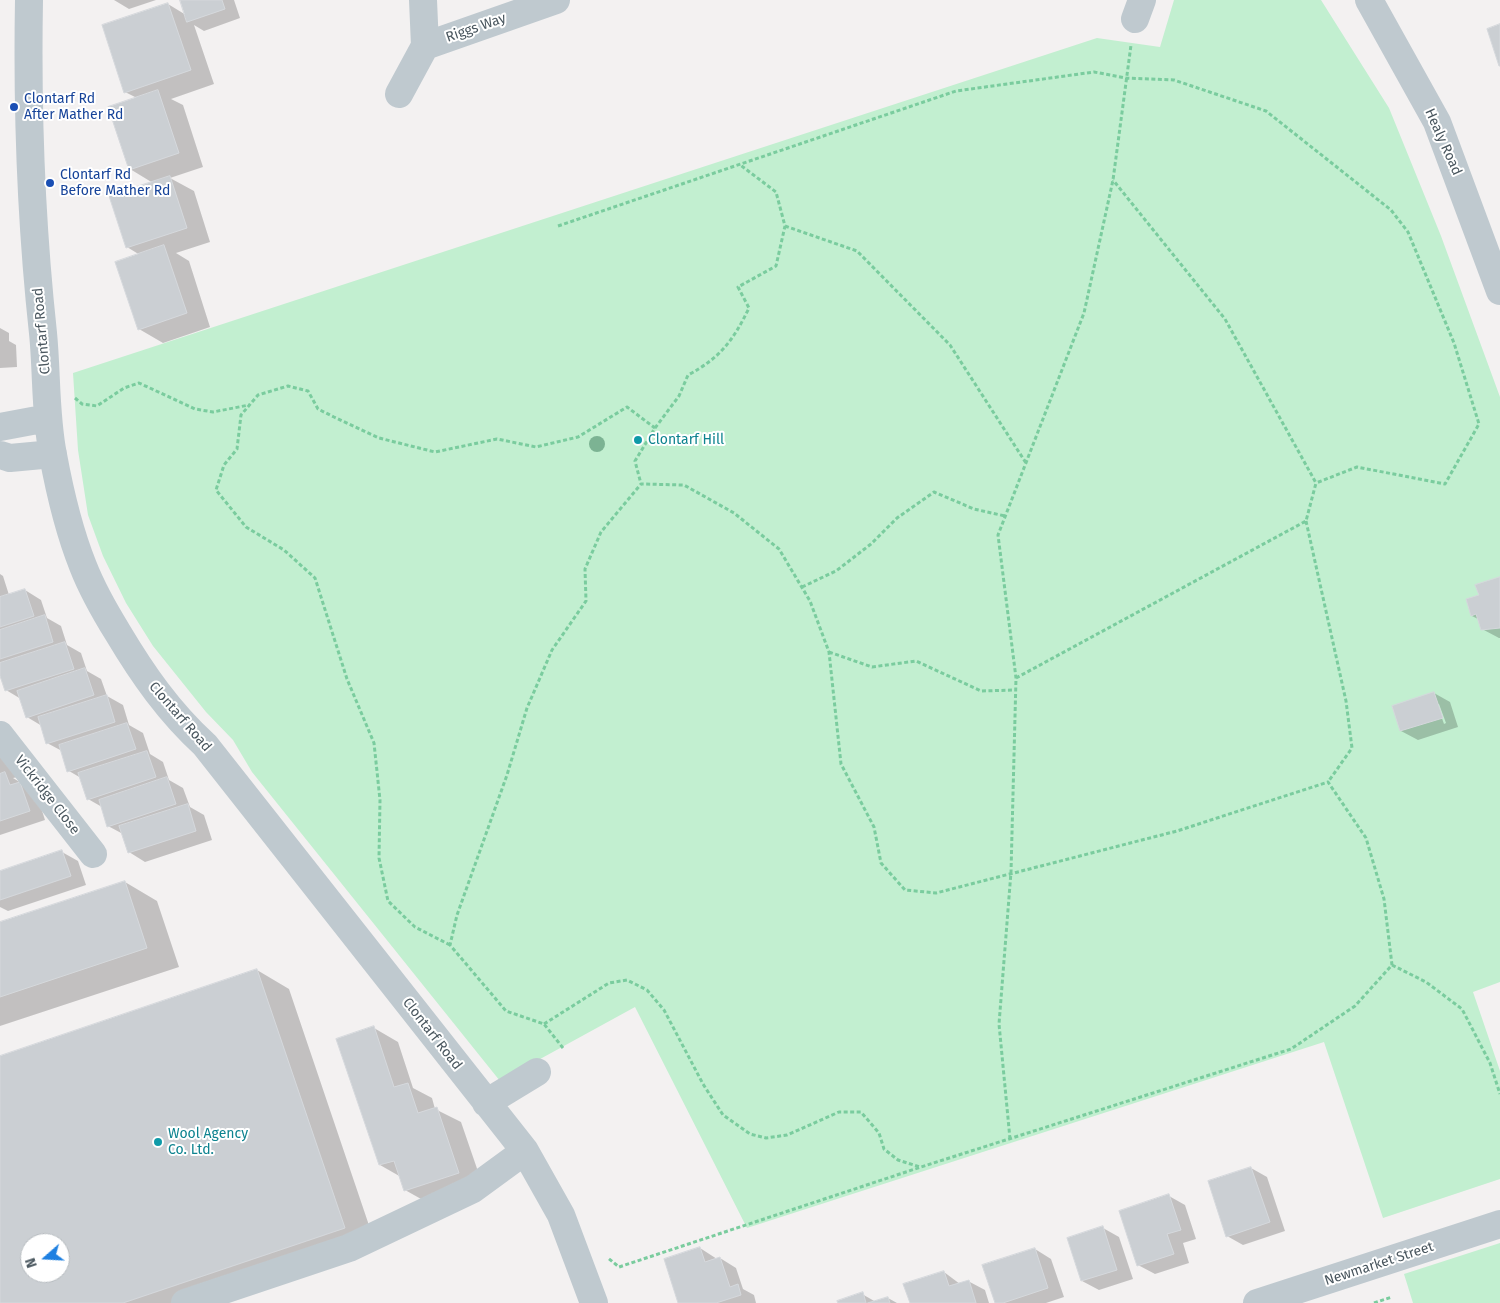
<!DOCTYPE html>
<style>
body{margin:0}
#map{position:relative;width:1500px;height:1303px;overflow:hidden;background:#f3f1f1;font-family:"Fira Sans",sans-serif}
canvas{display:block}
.north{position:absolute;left:20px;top:1233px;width:50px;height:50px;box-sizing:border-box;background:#fff;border:1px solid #b6bbbf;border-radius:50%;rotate:251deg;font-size:14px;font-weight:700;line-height:20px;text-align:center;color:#49565e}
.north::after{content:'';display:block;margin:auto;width:18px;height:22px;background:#1e80e1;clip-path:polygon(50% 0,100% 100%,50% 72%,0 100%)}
</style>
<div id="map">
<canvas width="1500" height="1303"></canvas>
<div class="north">N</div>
</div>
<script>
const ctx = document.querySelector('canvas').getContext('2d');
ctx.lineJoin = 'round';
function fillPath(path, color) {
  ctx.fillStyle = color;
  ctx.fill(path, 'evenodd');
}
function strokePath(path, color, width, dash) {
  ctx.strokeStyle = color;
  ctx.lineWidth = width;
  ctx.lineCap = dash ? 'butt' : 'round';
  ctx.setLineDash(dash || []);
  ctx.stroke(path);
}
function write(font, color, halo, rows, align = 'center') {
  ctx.font = font + ' "Fira Sans",sans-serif';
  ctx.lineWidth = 4;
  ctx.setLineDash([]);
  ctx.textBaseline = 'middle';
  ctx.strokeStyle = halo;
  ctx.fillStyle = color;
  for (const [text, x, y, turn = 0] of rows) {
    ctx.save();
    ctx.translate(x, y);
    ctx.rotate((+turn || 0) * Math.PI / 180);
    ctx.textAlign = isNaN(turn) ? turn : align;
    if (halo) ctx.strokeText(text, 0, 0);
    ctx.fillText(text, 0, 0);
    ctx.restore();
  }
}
const green = new Path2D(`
 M 1174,0 L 1321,0 L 1389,108 L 1441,236 L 1500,397 L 1500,982 L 1473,992 L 1500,1071 L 1500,1179 L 1383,1218 L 1324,1042 L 747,1228 L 635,1007 L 500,1081 L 252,772 L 233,740 L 206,712 L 153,646 L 126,603 L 103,556 L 88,515 L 78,450 L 73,373 L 1097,38 L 1160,47 Z
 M 1500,1243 L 1500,1303 L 1413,1303 L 1404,1274 Z`);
const shadow = new Path2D(`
 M 114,0 L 156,0 L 129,9 Z
 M 181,0 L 234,0 L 240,18 L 204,31 L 194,25 L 214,84 L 171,99 L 183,105 L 203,167 L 170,178 L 194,191 L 210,242 L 176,253 L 189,261 L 210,327 L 163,343 L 139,329 L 140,255 L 127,247 L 153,183 L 130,169 L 137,98 L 125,92 L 168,4 L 186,15 Z
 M 0,328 L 9,333 L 9,341 L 16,345 L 17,367 L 0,368 Z
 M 0,574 L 3,576 L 9,595 L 25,590 L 41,600 L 47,618 L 61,626 L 67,645 L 81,653 L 87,671 L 101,679 L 107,696 L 123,705 L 129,725 L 143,733 L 150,754 L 163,762 L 169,780 L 183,788 L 190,807 L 204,815 L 212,840 L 145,862 L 129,852 L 123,834 L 108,826 L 102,807 L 88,799 L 81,778 L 69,771 L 62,751 L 47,743 L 42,726 L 27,717 L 21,699 L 6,690 L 0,672 Z
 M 1500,578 L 1500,638 L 1499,638 L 1482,629 L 1480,620 L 1472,616 L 1467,600 L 1480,596 Z
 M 1434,693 L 1450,702 L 1458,727 L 1418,740 L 1401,731 L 1394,706 ZM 1437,704 L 1439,704 L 1446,723 L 1444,724 Z
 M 0,748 L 18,777 L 13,778 L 36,792 L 45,820 L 0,835 Z
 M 62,852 L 78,861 L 86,885 L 8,911 L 0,907 L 0,873 Z
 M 125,882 L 157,901 L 179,967 L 0,1026 L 0,923 Z
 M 257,970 L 289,989 L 376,1246 L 208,1303 L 0,1303 L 0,1058 ZM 30,1243 L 60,1243 L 60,1273 L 30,1273 Z
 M 374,1028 L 398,1042 L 413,1088 L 432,1098 L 435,1109 L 461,1122 L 483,1186 L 430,1204 L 405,1190 L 401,1177 L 380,1165 Z
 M 1251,1168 L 1267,1177 L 1285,1231 L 1243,1245 L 1227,1236 Z
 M 1169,1196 L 1185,1205 L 1196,1239 L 1183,1243 L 1189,1263 L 1155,1274 L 1138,1265 Z
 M 1103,1228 L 1119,1237 L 1133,1279 L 1099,1290 L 1082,1281 L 1069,1239 Z
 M 700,1248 L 717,1259 L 720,1258 L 736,1268 L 743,1289 L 754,1295 L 756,1303 L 679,1303 Z
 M 1035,1249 L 1051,1259 L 1064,1297 L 1046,1303 L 996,1303 Z
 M 944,1272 L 960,1284 L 968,1281 L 985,1290 L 989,1303 L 911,1303 Z
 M 862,1294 L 876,1302 L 888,1298 L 897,1303 L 839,1303 Z`);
const building = new Path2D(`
 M 180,0 L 222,0 L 225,9 L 187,22 Z
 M 168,3 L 191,70 L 124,93 L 102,25 Z
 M 1500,24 L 1500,66 L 1499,66 L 1487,29 Z
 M 158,90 L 179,153 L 129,170 L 108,107 Z
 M 170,176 L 187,228 L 126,248 L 109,196 Z
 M 164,245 L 187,313 L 138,330 L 115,262 Z
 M 1500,577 L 1500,628 L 1481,630 L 1476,614 L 1471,616 L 1466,599 L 1479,595 L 1475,585 Z
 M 25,589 L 34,616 L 0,627 L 0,597 Z
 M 45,615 L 53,642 L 0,659 L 0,630 Z
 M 65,642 L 74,669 L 5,691 L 0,676 L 0,663 Z
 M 85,668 L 94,695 L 26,718 L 17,691 Z
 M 1434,692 L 1443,718 L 1400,731 L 1392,706 Z
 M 107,695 L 115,722 L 46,744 L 38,717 Z
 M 127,723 L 136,749 L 67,772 L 59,745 Z
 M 147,751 L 156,777 L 87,800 L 78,773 Z
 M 5,772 L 10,785 L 20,782 L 30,811 L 0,821 L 0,774 Z
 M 167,777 L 176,804 L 107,827 L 99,800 Z
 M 188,804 L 196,831 L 128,853 L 119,826 Z
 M 62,850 L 71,876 L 0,900 L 0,871 Z
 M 125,881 L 147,948 L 0,997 L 0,922 Z
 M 257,969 L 345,1228 L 123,1303 L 0,1303 L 0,1056 ZM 30,1243 L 60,1243 L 60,1273 L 30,1273 Z
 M 374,1026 L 394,1087 L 408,1083 L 418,1113 L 437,1107 L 459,1173 L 404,1191 L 394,1161 L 379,1165 L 336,1039 Z
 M 1251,1167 L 1270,1222 L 1226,1237 L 1208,1181 Z
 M 1169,1194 L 1181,1230 L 1167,1234 L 1174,1254 L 1137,1266 L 1119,1211 Z
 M 1103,1226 L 1117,1270 L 1081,1281 L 1067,1238 Z
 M 700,1247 L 705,1262 L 720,1257 L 730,1287 L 738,1284 L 741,1295 L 716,1303 L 678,1303 L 664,1259 Z
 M 1035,1248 L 1048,1288 L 1003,1303 L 995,1303 L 982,1265 Z
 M 944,1271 L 949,1286 L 969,1280 L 976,1303 L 910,1303 L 903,1284 Z
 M 863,1292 L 866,1303 L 838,1303 L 837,1301 Z
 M 888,1297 L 890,1303 L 868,1303 Z`);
const path = new Path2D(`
 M 558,226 L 956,91 L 1094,72 L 1126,78 L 1174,80 L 1266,111 L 1391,210 L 1408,232 L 1454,343 L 1479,424 L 1445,484 L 1357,467 L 1316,483
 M 785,226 L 857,251 L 950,345 L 1026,463
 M 75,398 L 82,404 L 97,406 L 124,388 L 139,383 L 195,409 L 213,412 L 249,405
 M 655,428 L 679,396 L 688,375 C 720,358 733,341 749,308 L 738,287 L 776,266 L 785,226 L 776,192 L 739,164
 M 1306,521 L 1346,701 L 1352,748 L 1328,782
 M 802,587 L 836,571 L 871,544 L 897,518 L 934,492 L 974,509 L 1005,516
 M 829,652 L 872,667 L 916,661 L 981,691 L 1015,690
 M 1016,678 L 1306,521 L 1316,483 L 1225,319 L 1113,180
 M 450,945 L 415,927 L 388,901 L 379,858 L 380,800 L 374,743 L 347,679 L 315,578 L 284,550 L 246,527 L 216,490 L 224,465 L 237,449 L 241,415 L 258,395 L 288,386 L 308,391 L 318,409 L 334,417 L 379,438 L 435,452 L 497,439 L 536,447 L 578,437 L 627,407 L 655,428 L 635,461 L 641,484
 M 1392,965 L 1426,982 L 1462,1009 L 1490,1063 L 1500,1094
 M 544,1024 L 609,983 L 627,980 L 647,990 L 664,1010 L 703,1084 L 723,1115 L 750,1134 L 766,1138 L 787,1135 L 839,1112 L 861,1112 L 879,1133 L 884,1149 L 898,1160 L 920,1167
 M 563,1048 L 544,1024 L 506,1011 L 450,945 L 457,915 L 507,775 L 527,708 L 552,650 L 586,601 L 585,569 L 601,532 L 641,484 L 684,485 L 734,513 L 779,549 L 810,601 L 829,652 L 841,764 L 874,827 L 881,863 L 905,890 L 936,893 L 1177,831 L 1328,782 L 1366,838 L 1384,899 L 1392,965 L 1355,1006 L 1291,1049 L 921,1167 L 619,1267 L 608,1258
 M 1010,1139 L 999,1024 L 1011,872 L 1016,678 L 998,535 L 1084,313 L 1113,180 L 1131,45
 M 1374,1303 L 1392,1297`);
const minor = new Path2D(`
 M 29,0 C 27,111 31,222 43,333 C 47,373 45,415 53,455 C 60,493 69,531 83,566 C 92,589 105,612 118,633 C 143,675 169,712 205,745 L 525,1151 L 561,1215 L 594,1303
 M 1369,0 L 1437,122 L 1500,291
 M 1135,19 L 1142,0
 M 425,46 L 556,0
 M 399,94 L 425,46 L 423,0
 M 0,427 L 48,418
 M 0,455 L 10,458 L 53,454
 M 0,735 L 93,854
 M 486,1103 L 537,1072
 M 185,1303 L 349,1248 L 473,1189 L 525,1151
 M 1257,1303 L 1500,1224`);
const trees = [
 [597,444]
];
const markers = [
 [14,107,5,"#1a4fb4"],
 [50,183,5,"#1a4fb4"],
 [638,440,5,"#0f9aa8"],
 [158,1142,5,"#0f9aa8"]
];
const streetNames = [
 ["Riggs Way",476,28,-19],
 ["Healy Road",1443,142,66],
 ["Clontarf Road",42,331,-95],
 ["Clontarf Road",180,717,49],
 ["Vickridge Close",47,795,52],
 ["Clontarf Road",432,1034,52],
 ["Newmarket Street",1379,1264,-18]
];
const transitNames = [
 ["Clontarf Rd",24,99],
 ["After Mather Rd",24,115],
 ["Clontarf Rd",60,175],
 ["Before Mather Rd",60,191]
];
const cultureNames = [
 ["Clontarf Hill",648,440],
 ["Wool Agency",168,1134],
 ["Co. Ltd.",168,1150]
];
fillPath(green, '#c2efd0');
fillPath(shadow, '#0003');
fillPath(building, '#cbcfd3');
strokePath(building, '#d5d8dc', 1);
strokePath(path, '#7acc9e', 3, [4, 2.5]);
strokePath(minor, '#bfc9cf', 28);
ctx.fillStyle = '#7cb393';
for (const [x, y] of trees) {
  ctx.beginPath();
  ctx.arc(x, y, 8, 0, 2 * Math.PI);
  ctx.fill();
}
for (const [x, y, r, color] of markers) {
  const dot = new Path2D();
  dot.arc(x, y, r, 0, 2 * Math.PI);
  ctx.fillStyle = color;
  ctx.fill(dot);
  strokePath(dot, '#fff', 2);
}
write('14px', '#49565e', '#fff', streetNames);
write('14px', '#164399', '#fff', transitNames, 'left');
write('14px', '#0d838f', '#fff', cultureNames, 'left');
</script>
